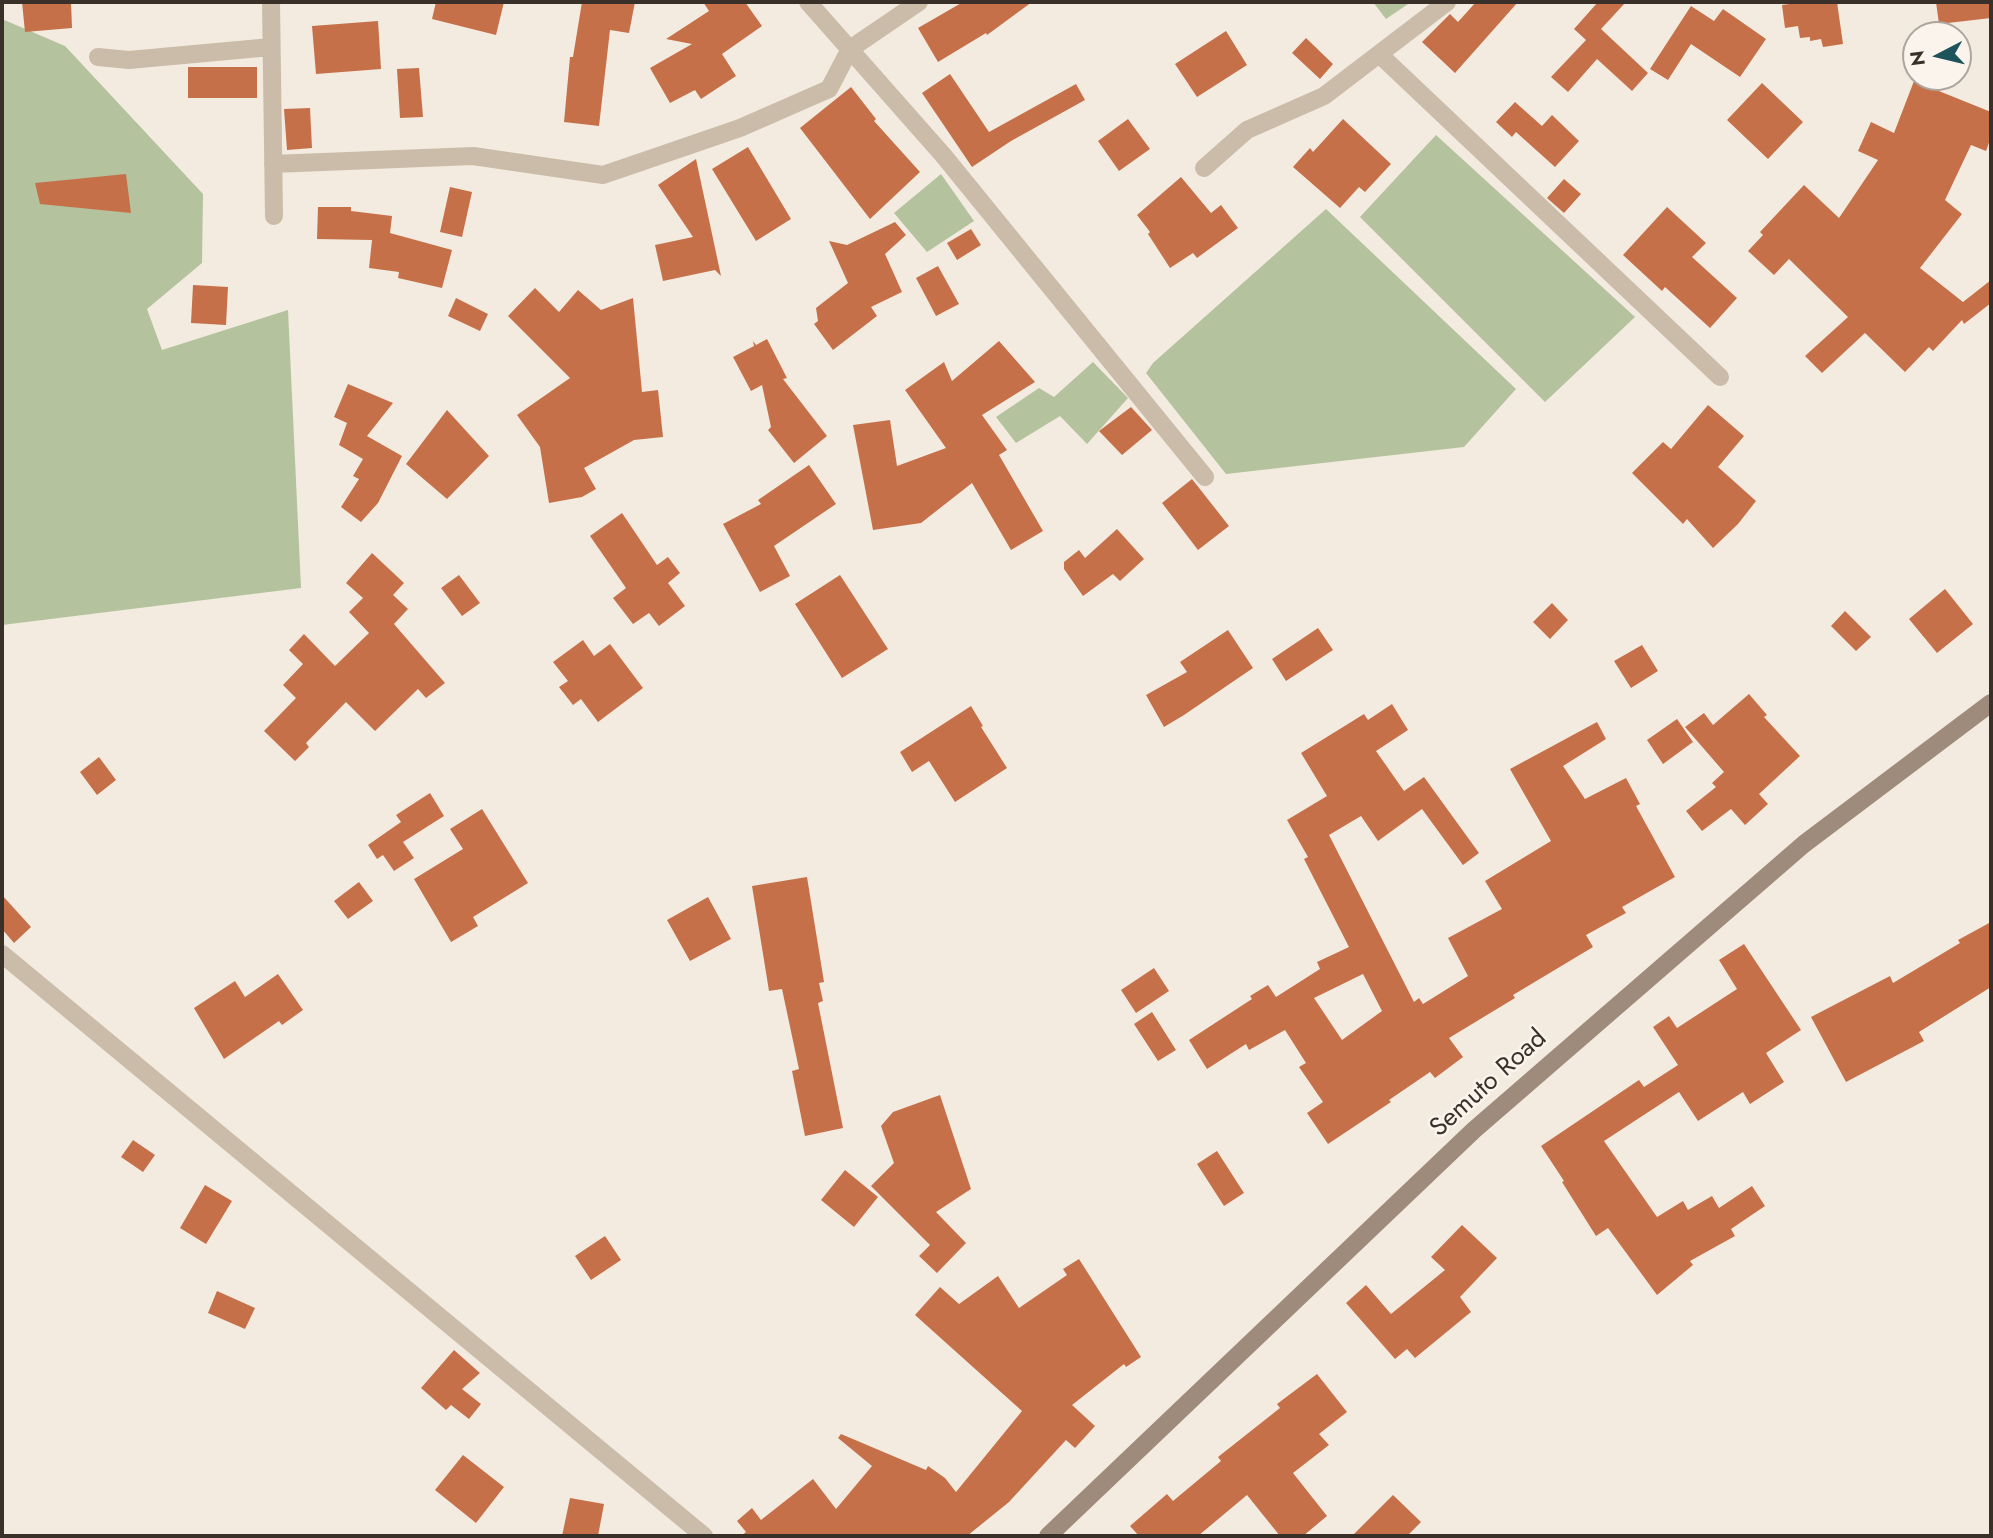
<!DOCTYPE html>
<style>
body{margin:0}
#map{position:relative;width:1993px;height:1538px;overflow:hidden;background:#f3ebdf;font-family:Jost,sans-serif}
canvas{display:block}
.frame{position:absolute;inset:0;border:4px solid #39302a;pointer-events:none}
.north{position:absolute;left:1902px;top:21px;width:70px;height:70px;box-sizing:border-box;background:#faf4ec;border:2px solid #ada69e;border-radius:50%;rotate:263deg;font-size:19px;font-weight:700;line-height:28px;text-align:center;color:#39302a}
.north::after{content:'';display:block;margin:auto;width:24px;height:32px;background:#1f535b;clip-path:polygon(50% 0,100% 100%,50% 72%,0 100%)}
</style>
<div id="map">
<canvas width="1993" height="1538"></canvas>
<div class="frame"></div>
<div class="north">N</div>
</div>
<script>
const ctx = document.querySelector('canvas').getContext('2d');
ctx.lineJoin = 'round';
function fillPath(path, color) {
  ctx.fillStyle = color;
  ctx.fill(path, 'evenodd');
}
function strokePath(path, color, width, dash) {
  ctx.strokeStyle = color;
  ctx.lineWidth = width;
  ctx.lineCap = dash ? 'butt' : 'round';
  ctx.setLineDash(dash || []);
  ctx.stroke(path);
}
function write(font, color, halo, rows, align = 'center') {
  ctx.font = font + ' Jost,sans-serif';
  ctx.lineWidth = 5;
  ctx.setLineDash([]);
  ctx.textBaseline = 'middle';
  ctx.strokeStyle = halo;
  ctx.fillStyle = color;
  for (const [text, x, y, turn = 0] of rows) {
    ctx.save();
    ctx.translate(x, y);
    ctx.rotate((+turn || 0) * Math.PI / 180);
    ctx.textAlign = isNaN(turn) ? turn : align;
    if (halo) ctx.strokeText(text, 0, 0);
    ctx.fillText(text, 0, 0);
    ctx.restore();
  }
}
const green = new Path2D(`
 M 1373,2 L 1411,2 L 1386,19 Z
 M 2,19 L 65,46 L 203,194 L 202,263 L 147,309 L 162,350 L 288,310 L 301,588 L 2,625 Z
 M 1436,135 L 1635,317 L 1545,402 L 1360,217 Z
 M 941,174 L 974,221 L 927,252 L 894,213 Z
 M 1326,209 L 1516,389 L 1464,447 L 1226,474 L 1146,373 L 1153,363 Z
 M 1093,362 L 1128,398 L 1087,444 L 1060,416 L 1016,443 L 996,417 L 1039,388 L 1054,397 Z`);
const building = new Path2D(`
 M 22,2 L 71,2 L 72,28 L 25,32 Z
 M 436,2 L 504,2 L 496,35 L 432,19 Z
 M 582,2 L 635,2 L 629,33 L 610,30 L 599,126 L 564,122 L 570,57 L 573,57 Z
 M 703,2 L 745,2 L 762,26 L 722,54 L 736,76 L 701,99 L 695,90 L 670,103 L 650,68 L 692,44 L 666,39 L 709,11 Z
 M 963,2 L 1032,2 L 987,35 L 986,33 L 938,62 L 918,28 Z
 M 1476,2 L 1518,2 L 1455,73 L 1422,42 L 1450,14 L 1458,22 Z
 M 1598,2 L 1626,2 L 1601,29 L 1648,73 L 1632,91 L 1597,59 L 1568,92 L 1551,77 L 1586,40 L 1574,29 Z
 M 1804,2 L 1837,2 L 1843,44 L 1823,47 L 1821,39 L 1810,41 L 1810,37 L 1800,38 L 1798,26 L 1785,28 L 1782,5 Z
 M 1936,2 L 1991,2 L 1991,18 L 1939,24 Z
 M 1691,6 L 1714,21 L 1723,9 L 1766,39 L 1740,77 L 1691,44 L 1668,80 L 1650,69 Z
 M 378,21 L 381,69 L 316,74 L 312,26 Z
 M 1226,31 L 1247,65 L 1197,97 L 1175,64 Z
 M 1306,38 L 1333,64 L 1320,79 L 1292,53 Z
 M 188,67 L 257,67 L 257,98 L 188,98 Z
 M 419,68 L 423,117 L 400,118 L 397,69 Z
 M 950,74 L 989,132 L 1076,84 L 1085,100 L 1011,141 L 972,167 L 922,93 Z
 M 1914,81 L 1991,112 L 1991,137 L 1986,151 L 1971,145 L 1945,200 L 1962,214 L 1920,268 L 1963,302 L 1991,280 L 1991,303 L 1964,324 L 1962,320 L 1933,351 L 1929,347 L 1905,372 L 1865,333 L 1822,373 L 1805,356 L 1848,317 L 1789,259 L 1774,275 L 1748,251 L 1763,235 L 1760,232 L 1804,185 L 1839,218 L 1878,160 L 1858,151 L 1871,122 L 1894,133 Z
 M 1762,83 L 1803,122 L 1768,159 L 1727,120 Z
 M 851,87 L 876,119 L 874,121 L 920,172 L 870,219 L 800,128 Z
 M 1515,102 L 1542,126 L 1552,115 L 1579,141 L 1555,167 L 1516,132 L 1512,137 L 1496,122 Z
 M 310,108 L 312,148 L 287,150 L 284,109 Z
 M 1128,119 L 1150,149 L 1119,171 L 1098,141 Z
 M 1343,119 L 1391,164 L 1365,192 L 1359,187 L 1340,208 L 1293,167 L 1310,148 L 1313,152 Z
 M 748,147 L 791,219 L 756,241 L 712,169 Z
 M 696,159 L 721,276 L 715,270 L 663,281 L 655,245 L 693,237 L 658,185 Z
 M 126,174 L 131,213 L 40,204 L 35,183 Z
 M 1181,177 L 1211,213 L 1221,205 L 1238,228 L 1197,258 L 1193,253 L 1170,268 L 1148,234 L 1150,232 L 1137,215 Z
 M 1564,179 L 1581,194 L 1564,213 L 1547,198 Z
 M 450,187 L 472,192 L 462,237 L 440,232 Z
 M 318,207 L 351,207 L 351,211 L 392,216 L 390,233 L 452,250 L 442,288 L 398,278 L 399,272 L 369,268 L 372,240 L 317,239 Z
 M 1667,207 L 1706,243 L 1692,257 L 1737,298 L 1710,328 L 1665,287 L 1662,291 L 1623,255 Z
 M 895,222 L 906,235 L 885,254 L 902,292 L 871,307 L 877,316 L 833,350 L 814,324 L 818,321 L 816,308 L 848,283 L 829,241 L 847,245 Z
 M 971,229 L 981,245 L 957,260 L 947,243 Z
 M 938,266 L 959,304 L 936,316 L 916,278 Z
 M 193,285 L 228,287 L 226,325 L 191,323 Z
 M 535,288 L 559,312 L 578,290 L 601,310 L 633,298 L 642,392 L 658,390 L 663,437 L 634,440 L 584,468 L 596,489 L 582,497 L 549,503 L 540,447 L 517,415 L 570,378 L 508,316 Z
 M 456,298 L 488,314 L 480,331 L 448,316 Z
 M 767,339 L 787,378 L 783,379 L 827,436 L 794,463 L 768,430 L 771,427 L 762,385 L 751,391 L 733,357 L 754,346 L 753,341 L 756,345 Z
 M 999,341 L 1035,382 L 982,415 L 1007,450 L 999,455 L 1043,531 L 1011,550 L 972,483 L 921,523 L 873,530 L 853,425 L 890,420 L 897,466 L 946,448 L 905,390 L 944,362 L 952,381 Z
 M 348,384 L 393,403 L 367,436 L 402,456 L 378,503 L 361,522 L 341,507 L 359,479 L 353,476 L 363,459 L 339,445 L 347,423 L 334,417 Z
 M 1708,405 L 1744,436 L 1718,467 L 1756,501 L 1738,524 L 1713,548 L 1687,519 L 1683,524 L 1632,473 L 1663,442 L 1671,449 Z
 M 1131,407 L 1152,430 L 1122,455 L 1099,431 Z
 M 447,410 L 489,456 L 447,499 L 406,464 Z
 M 809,465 L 836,504 L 774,546 L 790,576 L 760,592 L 723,524 L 761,504 L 758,500 Z
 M 1192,479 L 1229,526 L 1198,550 L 1162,503 Z
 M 622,513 L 657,565 L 668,557 L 680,573 L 668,583 L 685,606 L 659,626 L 649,613 L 633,624 L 613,598 L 626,588 L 590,536 Z
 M 1117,529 L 1144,559 L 1120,581 L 1113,574 L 1083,596 L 1064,569 L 1064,562 L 1079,550 L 1085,558 Z
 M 372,553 L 404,583 L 393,595 L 408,609 L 394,624 L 445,683 L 426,698 L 418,689 L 375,731 L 346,702 L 306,743 L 309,747 L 295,761 L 264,731 L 296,698 L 283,685 L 303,664 L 289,650 L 304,634 L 335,666 L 369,633 L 349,612 L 363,598 L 346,583 Z
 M 459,575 L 480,603 L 462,616 L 441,588 Z
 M 840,575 L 888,649 L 842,678 L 795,604 Z
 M 1945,589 L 1973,624 L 1937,653 L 1909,619 Z
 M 1552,603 L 1568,620 L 1550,639 L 1533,622 Z
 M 1845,611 L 1871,637 L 1856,651 L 1831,626 Z
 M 1318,628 L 1333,650 L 1286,681 L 1272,659 Z
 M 1228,630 L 1253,668 L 1184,715 L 1164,727 L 1146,695 L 1187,672 L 1180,662 Z
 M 583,640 L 594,656 L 610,644 L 643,688 L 598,722 L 581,699 L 573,705 L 559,687 L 568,681 L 553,662 Z
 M 1642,645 L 1658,671 L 1631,688 L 1614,661 Z
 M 1749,694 L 1767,715 L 1764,717 L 1800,756 L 1759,794 L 1768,804 L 1745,825 L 1731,809 L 1702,831 L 1686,811 L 1716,787 L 1712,783 L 1724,772 L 1685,727 L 1704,713 L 1713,725 Z
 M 1392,704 L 1408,730 L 1376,751 L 1404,791 L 1424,777 L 1479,853 L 1463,865 L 1422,809 L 1378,841 L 1361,816 L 1329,835 L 1414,1002 L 1419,998 L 1423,1004 L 1468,976 L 1448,938 L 1502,909 L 1485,881 L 1551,841 L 1510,769 L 1597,722 L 1606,739 L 1563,766 L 1585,799 L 1626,778 L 1640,804 L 1636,806 L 1675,877 L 1622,907 L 1626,913 L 1586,935 L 1593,947 L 1513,995 L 1515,998 L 1449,1038 L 1463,1057 L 1435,1078 L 1430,1072 L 1389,1100 L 1391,1102 L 1328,1144 L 1307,1113 L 1323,1102 L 1299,1067 L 1306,1063 L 1285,1030 L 1249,1050 L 1246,1044 L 1207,1069 L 1189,1040 L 1252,999 L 1250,996 L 1268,985 L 1276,997 L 1320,969 L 1317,962 L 1349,947 L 1304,859 L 1308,857 L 1287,820 L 1327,796 L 1301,753 L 1364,714 L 1368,720 ZM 1363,974 L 1382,1011 L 1342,1040 L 1314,998 Z
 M 971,706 L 983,726 L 981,727 L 1007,768 L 955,802 L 929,761 L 912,772 L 900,752 Z
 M 1677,719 L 1693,742 L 1663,764 L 1647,740 Z
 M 99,757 L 116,780 L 97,795 L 80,772 Z
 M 430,793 L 444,816 L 403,842 L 414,858 L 394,871 L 383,855 L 377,859 L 368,845 L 401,822 L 396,815 Z
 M 482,809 L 528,883 L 473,917 L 478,926 L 451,942 L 414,879 L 463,849 L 450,829 Z
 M 807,877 L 824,982 L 819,983 L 823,1001 L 818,1003 L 843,1128 L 805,1136 L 792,1071 L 799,1069 L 782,989 L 769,991 L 752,886 Z
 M 359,882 L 373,901 L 348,919 L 334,901 Z
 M 2,895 L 31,927 L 14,943 L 2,929 Z
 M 708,897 L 731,939 L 690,961 L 667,920 Z
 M 1991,922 L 1991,987 L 1919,1032 L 1924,1041 L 1846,1082 L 1811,1017 L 1890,976 L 1893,983 L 1960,943 L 1958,940 Z
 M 1744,944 L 1801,1030 L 1766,1053 L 1784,1082 L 1750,1104 L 1743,1092 L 1698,1121 L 1679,1092 L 1604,1141 L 1657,1217 L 1683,1201 L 1688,1210 L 1712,1196 L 1719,1208 L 1752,1186 L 1765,1206 L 1731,1229 L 1735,1236 L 1690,1261 L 1693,1265 L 1657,1295 L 1608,1228 L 1596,1236 L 1562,1182 L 1564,1181 L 1541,1146 L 1639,1080 L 1644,1087 L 1678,1065 L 1653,1027 L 1669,1016 L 1677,1028 L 1737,989 L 1719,960 Z
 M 1154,968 L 1169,991 L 1136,1013 L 1121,990 Z
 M 278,974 L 303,1010 L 282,1025 L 279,1021 L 224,1059 L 194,1008 L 235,981 L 245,997 Z
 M 1152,1012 L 1176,1050 L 1158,1061 L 1134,1024 Z
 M 940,1095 L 971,1189 L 936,1212 L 966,1243 L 937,1273 L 919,1256 L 930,1245 L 871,1186 L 894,1163 L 881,1126 L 893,1112 Z
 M 133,1140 L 155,1155 L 143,1172 L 121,1157 Z
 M 1217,1151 L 1244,1193 L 1224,1206 L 1197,1164 Z
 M 845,1170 L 878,1197 L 854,1227 L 821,1200 Z
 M 205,1185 L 232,1201 L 206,1244 L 180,1228 Z
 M 1462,1225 L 1497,1258 L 1460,1297 L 1471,1312 L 1415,1358 L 1407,1349 L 1395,1359 L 1346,1303 L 1366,1285 L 1391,1314 L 1445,1270 L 1431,1257 Z
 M 605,1236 L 621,1260 L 591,1280 L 575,1256 Z
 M 1079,1259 L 1141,1357 L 1126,1367 L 1124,1364 L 1072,1405 L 1095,1426 L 1075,1448 L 1066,1440 L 1009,1502 L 967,1536 L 741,1536 L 746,1532 L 737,1521 L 752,1508 L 761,1520 L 813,1479 L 836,1509 L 872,1466 L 838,1438 L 841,1434 L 926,1470 L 928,1466 L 945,1478 L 956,1492 L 1022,1411 L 915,1315 L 940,1287 L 959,1304 L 998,1276 L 1019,1308 L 1067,1275 L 1063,1269 Z
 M 217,1291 L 255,1308 L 245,1329 L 208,1313 Z
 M 454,1350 L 480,1373 L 462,1389 L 481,1404 L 469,1419 L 451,1405 L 446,1410 L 421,1388 Z
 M 1317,1374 L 1347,1412 L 1319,1434 L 1329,1445 L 1293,1473 L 1327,1516 L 1303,1536 L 1280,1536 L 1247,1495 L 1198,1536 L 1139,1536 L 1130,1526 L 1167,1494 L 1173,1501 L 1221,1461 L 1218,1457 L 1280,1408 L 1277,1404 Z
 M 463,1455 L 504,1487 L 476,1523 L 435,1490 Z
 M 1393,1495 L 1421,1522 L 1407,1536 L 1352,1536 Z
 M 570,1498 L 604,1504 L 598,1536 L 562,1536 Z`);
const street = new Path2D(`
 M 271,2 L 274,216
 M 808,2 L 943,155 L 1205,477
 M 1379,54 L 1720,377
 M 98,57 L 129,60 L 271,47
 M 273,164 L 473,156 L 603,175 L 740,128 L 829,89 L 850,49 L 919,2
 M 1204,168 L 1247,130 L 1324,96 L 1447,2
 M 2,954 L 704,1536`);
const secondary = new Path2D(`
 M 1048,1536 L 1474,1130 L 1804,844 L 1991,703`);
const streetNames = [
 ["Semuto Road",1489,1084,-42]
];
fillPath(green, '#b4c29e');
fillPath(building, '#c6704a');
strokePath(street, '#cbbcaa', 18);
strokePath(secondary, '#9f8b7c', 18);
write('26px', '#39302a', '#faf4ec', streetNames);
</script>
